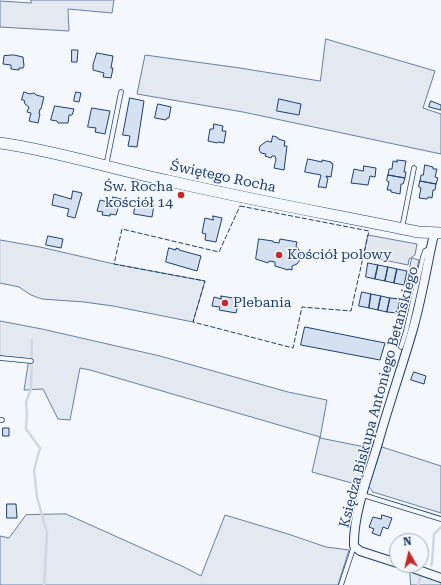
<!DOCTYPE html>
<meta charset="utf-8">
<style>
body{margin:0}
#map{position:relative;width:441px;height:585px;overflow:hidden;background:#f4f7fb;font-family:"Roboto Serif",serif}
canvas{display:block}
.north{position:absolute;left:389px;top:533px;width:40px;height:40px;box-sizing:border-box;background:#f4f7fb;border:1px solid #9eadc5;border-radius:50%;rotate:352deg;font-size:11px;font-weight:700;line-height:16px;text-align:center;color:#1d3f73}
.north::after{content:'';display:block;margin:auto;width:14px;height:18px;background:#c62828;clip-path:polygon(50% 0,100% 100%,50% 72%,0 100%)}
</style>
<div id="map">
<canvas width="441" height="585"></canvas>
<div class="north">N</div>
</div>
<script>
const ctx = document.querySelector('canvas').getContext('2d');
ctx.lineJoin = 'round';
function fillPath(path, color) {
  ctx.fillStyle = color;
  ctx.fill(path, 'evenodd');
}
function strokePath(path, color, width, dash) {
  ctx.strokeStyle = color;
  ctx.lineWidth = width;
  ctx.lineCap = dash ? 'butt' : 'round';
  ctx.setLineDash(dash || []);
  ctx.stroke(path);
}
function write(font, color, halo, rows, align = 'center') {
  ctx.font = font + ' "Roboto Serif",serif';
  ctx.lineWidth = 3;
  ctx.setLineDash([]);
  ctx.textBaseline = 'middle';
  ctx.strokeStyle = halo;
  ctx.fillStyle = color;
  for (const [text, x, y, turn = 0] of rows) {
    ctx.save();
    ctx.translate(x, y);
    ctx.rotate((+turn || 0) * Math.PI / 180);
    ctx.textAlign = isNaN(turn) ? turn : align;
    if (halo) ctx.strokeText(text, 0, 0);
    ctx.fillText(text, 0, 0);
    ctx.restore();
  }
}
const green = new Path2D(`
 M 31,0 L 114,0 L 112,13 L 68,9 L 69,31 L 0,27 L 0,1 L 31,3 Z
 M 326,39 L 435,71 L 423,108 L 441,114 L 441,154 L 243,112 L 137,94 L 145,55 L 240,68 L 320,81 Z
 M 0,240 L 40,247 L 114,264 L 205,281 L 193,322 L 113,306 L 84,302 L 42,299 L 31,295 L 19,287 L 0,283 Z
 M 0,321 L 42,329 L 160,356 L 288,392 L 327,400 L 320,438 L 370,448 L 359,485 L 312,472 L 320,437 L 90,370 L 80,368 L 70,420 L 58,419 L 43,389 L 24,390 L 29,359 L 0,356 Z
 M 382,447 L 441,466 L 441,513 L 373,492 L 369,487 Z
 M 66,514 L 184,567 L 201,576 L 225,515 L 288,534 L 326,547 L 349,550 L 338,585 L 0,585 L 0,536 L 9,538 L 26,515 Z
 M 410,570 L 441,582 L 441,585 L 411,585 Z`);
const parking = new Path2D(`
 M 368,235 L 417,244 L 415,255 L 409,259 L 408,265 L 364,256 Z
 M 412,258 L 419,260 L 411,294 L 405,293 Z`);
const stream = new Path2D(`
 M 32,340 L 31,389 L 26,402 L 27,414 L 26,429 L 40,448 L 34,470 L 37,497 L 47,533 L 44,585
 M 431,565 L 432,563 L 434,534 L 441,527
 M 418,585 L 421,576`);
const building = new Path2D(`
 M 72,50 L 78,50 L 77,62 L 72,62 Z
 M 97,53 L 113,56 L 111,68 L 113,68 L 111,78 L 103,77 L 104,73 L 93,70 L 93,65 Z
 M 14,55 L 23,57 L 24,66 L 23,68 L 19,68 L 19,70 L 11,69 L 11,65 L 3,64 L 4,56 Z
 M 24,92 L 30,94 L 34,93 L 36,95 L 44,97 L 41,109 L 40,109 L 39,114 L 40,114 L 38,123 L 29,121 L 31,113 L 27,112 L 29,107 L 25,104 L 24,100 L 22,100 Z
 M 76,92 L 81,93 L 79,102 L 74,101 Z
 M 130,98 L 144,101 L 137,147 L 128,146 L 130,136 L 123,135 Z
 M 279,99 L 301,104 L 299,115 L 277,111 Z
 M 431,101 L 441,105 L 441,110 L 429,107 Z
 M 158,104 L 171,107 L 169,118 L 167,118 L 166,120 L 155,118 Z
 M 55,106 L 74,109 L 72,115 L 69,115 L 68,123 L 58,123 L 57,121 L 51,120 Z
 M 92,108 L 110,111 L 105,134 L 95,132 L 96,128 L 88,127 Z
 M 214,124 L 223,126 L 222,131 L 226,131 L 224,143 L 218,142 L 217,143 L 208,141 L 210,129 L 213,129 Z
 M 273,136 L 277,137 L 278,139 L 285,141 L 284,146 L 287,146 L 284,170 L 274,168 L 276,159 L 275,156 L 272,156 L 271,158 L 265,156 L 266,154 L 261,153 L 259,150 L 260,146 L 267,141 L 271,142 Z
 M 308,159 L 322,162 L 322,160 L 331,162 L 331,163 L 333,164 L 331,177 L 326,176 L 326,177 L 328,178 L 326,188 L 322,187 L 318,187 L 321,175 L 305,172 Z
 M 397,160 L 406,161 L 404,172 L 406,172 L 405,178 L 388,175 L 389,169 L 392,169 L 393,161 L 397,162 Z
 M 425,165 L 433,167 L 433,169 L 437,169 L 435,177 L 438,178 L 436,184 L 420,181 L 421,175 L 423,175 Z
 M 364,166 L 376,168 L 375,177 L 370,176 L 368,185 L 351,183 L 354,169 L 363,171 Z
 M 388,175 L 405,178 L 403,184 L 401,184 L 400,194 L 391,192 L 391,190 L 387,190 L 389,182 L 387,181 Z
 M 420,181 L 436,184 L 435,190 L 433,190 L 432,198 L 428,197 L 427,199 L 419,198 L 421,188 L 419,187 Z
 M 73,191 L 82,193 L 75,218 L 67,216 L 69,209 L 52,205 L 54,194 L 71,199 Z
 M 113,197 L 121,199 L 116,215 L 110,214 L 110,216 L 102,215 L 103,212 L 97,211 L 100,200 L 111,203 Z
 M 136,202 L 154,205 L 152,217 L 134,214 Z
 M 213,216 L 222,218 L 216,242 L 205,240 L 206,234 L 202,233 L 205,218 L 213,220 Z
 M 48,236 L 63,239 L 61,248 L 46,245 Z
 M 259,239 L 273,241 L 273,242 L 279,243 L 280,239 L 297,242 L 296,246 L 301,253 L 300,260 L 297,264 L 292,266 L 292,270 L 288,269 L 288,270 L 275,266 L 275,262 L 269,261 L 268,263 L 256,259 Z
 M 169,248 L 176,250 L 176,248 L 179,249 L 179,250 L 201,256 L 197,271 L 166,262 Z
 M 368,263 L 378,265 L 375,279 L 366,277 Z
 M 378,265 L 388,267 L 385,281 L 375,279 Z
 M 388,267 L 397,269 L 394,283 L 385,281 Z
 M 397,269 L 407,271 L 404,285 L 394,283 Z
 M 362,292 L 371,294 L 369,308 L 359,306 Z
 M 371,294 L 381,296 L 378,310 L 369,308 Z
 M 221,296 L 239,299 L 236,313 L 219,310 L 220,307 L 212,306 L 214,297 L 221,299 Z
 M 381,296 L 390,298 L 387,312 L 378,310 Z
 M 390,298 L 400,299 L 397,313 L 387,312 Z
 M 305,327 L 385,343 L 380,360 L 301,345 Z
 M 414,372 L 426,376 L 424,384 L 411,380 Z
 M 3,428 L 9,428 L 9,436 L 3,436 Z
 M 7,504 L 16,504 L 17,518 L 7,518 Z
 M 382,515 L 392,518 L 388,529 L 383,527 L 380,536 L 372,533 L 374,529 L 369,527 L 373,517 L 381,519 Z`);
const lane = new Path2D(`
 M 106,166 L 121,92
 M 402,228 L 414,168
 M 401,347 L 406,331 L 423,257 L 425,251 L 431,248
 M 0,358 L 31,361
 M 0,420 L 2,420
 M 363,495 L 441,519
 M 341,585 L 354,546`);
const street = new Path2D(`
 M 397,563 L 360,551 L 354,546 C 353,513 369,474 378,443 C 389,404 402,367 413,329 C 422,297 427,265 434,234
 M 404,565 L 441,578`);
const secondary = new Path2D(`
 M 0,143 C 57,151 112,169 169,181 C 251,200 335,215 418,232 L 441,233`);
const fence = new Path2D(`
 M 240,206 L 369,231 L 351,311 L 302,307 L 293,348 L 193,322 L 205,281 L 114,264 L 122,229 L 219,252 Z`);
const markers = [
 [181,195,4,"#c62828"],
 [279,255,4,"#c62828"],
 [225,303,4,"#c62828"]
];
const streetNames = [
 ["Świętego Rocha",223,177,12],
 ["Księdza Biskupa Antoniego Betańskiego",379,397,-75]
];
const poiNames = [
 ["Św. Rocha",173,187,"right"],
 ["kościół 14",173,203,"right"],
 ["Kościół polowy",287,255],
 ["Plebania",233,303]
];
fillPath(green, '#e3e9f0');
strokePath(green, '#687fa3', 1);
fillPath(parking, '#e3e8f0');
strokePath(parking, '#687fa3', 1);
strokePath(stream, '#cfd7e4', 2.5);
fillPath(building, '#d5e0f0');
strokePath(building, '#1d3f73', 1);
strokePath(lane, '#1d3f73', 5.5);
strokePath(street, '#1d3f73', 10);
strokePath(secondary, '#1d3f73', 12);
strokePath(lane, '#f4f7fb', 4);
strokePath(street, '#f4f7fb', 8);
strokePath(secondary, '#f4f7fb', 11);
strokePath(fence, '#1d3f73', 1, [5, 2]);
for (const [x, y, r, color] of markers) {
  const dot = new Path2D();
  dot.arc(x, y, r, 0, 2 * Math.PI);
  ctx.fillStyle = color;
  ctx.fill(dot);
  strokePath(dot, '#f4f7fb', 1.5);
}
write('14px', '#1d3f73', '#f4f7fb', streetNames);
write('14px', '#1d3f73', '#f4f7fb', poiNames, 'left');
</script>
